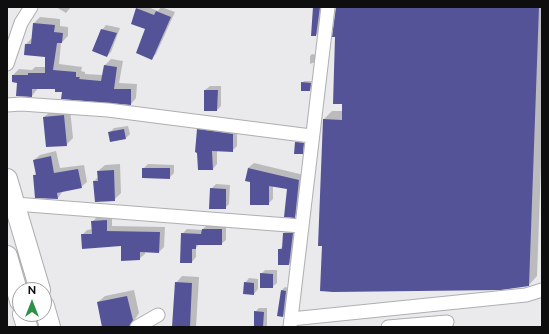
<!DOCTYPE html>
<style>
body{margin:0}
#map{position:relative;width:549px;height:334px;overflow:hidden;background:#eaeaed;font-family:Raleway,sans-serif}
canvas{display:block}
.frame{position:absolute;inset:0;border:8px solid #0e0e0f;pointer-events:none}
.north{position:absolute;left:12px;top:282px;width:40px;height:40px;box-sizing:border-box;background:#fff;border:1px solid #9f9f9f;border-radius:50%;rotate:0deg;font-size:11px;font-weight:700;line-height:16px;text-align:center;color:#0e0e0f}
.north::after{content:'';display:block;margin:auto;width:14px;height:18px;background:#2e9146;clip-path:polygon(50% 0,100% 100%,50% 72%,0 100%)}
</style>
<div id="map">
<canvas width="549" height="334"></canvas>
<div class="frame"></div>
<div class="north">N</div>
</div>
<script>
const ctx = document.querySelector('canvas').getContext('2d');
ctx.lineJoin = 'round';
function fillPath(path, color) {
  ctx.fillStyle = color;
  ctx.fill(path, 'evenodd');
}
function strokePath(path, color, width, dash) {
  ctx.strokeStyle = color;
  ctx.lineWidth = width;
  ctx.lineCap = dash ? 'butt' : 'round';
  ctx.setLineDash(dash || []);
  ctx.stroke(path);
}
const shadow = new Path2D(`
 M 56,7 L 71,7 L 66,13 Z
 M 139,7 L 148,7 L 158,11 L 161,7 L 175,12 L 156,54 L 152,58 L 146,29 L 137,9 Z
 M 314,7 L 328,7 L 325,27 L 316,35 Z
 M 336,7 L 542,7 L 542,137 L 537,276 L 529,285 L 323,245 L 324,119 L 332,111 L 343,111 Z
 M 40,17 L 60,19 L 60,26 L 68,27 L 68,36 L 61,43 L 59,64 L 82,67 L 81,71 L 85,72 L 85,74 L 103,75 L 105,65 L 111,59 L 123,61 L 119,83 L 137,84 L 136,98 L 131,104 L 63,91 L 56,88 L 38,88 L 32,96 L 13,75 L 19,69 L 32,70 L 35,67 L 46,67 L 46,57 L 26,44 L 32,38 L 34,23 Z
 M 106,25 L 120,28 L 111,52 L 107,56 L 102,30 Z
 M 312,54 L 316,55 L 315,62 L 310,64 L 310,56 Z
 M 304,81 L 312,81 L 310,90 L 302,83 Z
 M 210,86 L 221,86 L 221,106 L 217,110 L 205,90 Z
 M 70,109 L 73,138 L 66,145 L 44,117 L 51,111 Z
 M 128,126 L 130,134 L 126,138 L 109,133 L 114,128 Z
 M 203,126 L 237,130 L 237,146 L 232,151 L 217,150 L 217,164 L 213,169 L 198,130 Z
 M 300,138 L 303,139 L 302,150 L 304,150 L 305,139 L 306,148 L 302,153 L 296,142 Z
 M 56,151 L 60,168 L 84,165 L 87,182 L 81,187 L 63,191 L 58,198 L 34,175 L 37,173 L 34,160 L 40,155 Z
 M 254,163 L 304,175 L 300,211 L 295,216 L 288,189 L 273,186 L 273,199 L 268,204 L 251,182 L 248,168 Z
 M 120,164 L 121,193 L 114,200 L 94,181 L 98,177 L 98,171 L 105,165 Z
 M 148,164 L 174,165 L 174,173 L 169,178 L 143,169 Z
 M 216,184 L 230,185 L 229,204 L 225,208 L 211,189 Z
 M 98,216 L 112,216 L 112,226 L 165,227 L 164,247 L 159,252 L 145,251 L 145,254 L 139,259 L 122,245 L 82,235 L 87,230 L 93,229 L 92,222 Z
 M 207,225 L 226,225 L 226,240 L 221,244 L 199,244 L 196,248 L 196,257 L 192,262 L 182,234 L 187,229 L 202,230 Z
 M 289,229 L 297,229 L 293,259 L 289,264 L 279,250 L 283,246 L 284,233 Z
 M 265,270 L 277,270 L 277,283 L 272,287 L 261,274 Z
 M 182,276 L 199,277 L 196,327 L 173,327 L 176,283 Z
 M 249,278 L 258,279 L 258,289 L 254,294 L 245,283 Z
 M 285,287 L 289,288 L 286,313 L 283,316 L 282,290 Z
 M 134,290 L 139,313 L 135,319 L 129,326 L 103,327 L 98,302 L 105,296 Z
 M 259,308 L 267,308 L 267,327 L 255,327 L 255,312 Z`);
const building = new Path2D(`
 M 313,7 L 320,7 L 316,36 L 311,36 Z
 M 336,7 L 539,7 L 529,286 L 501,290 L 333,292 L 320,291 L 322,246 L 318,246 L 323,119 L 342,120 L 342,104 L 333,104 L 335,37 L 332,37 Z
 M 136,8 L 154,15 L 156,11 L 171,17 L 152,60 L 136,53 L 145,29 L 131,24 Z
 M 33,23 L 55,25 L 54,32 L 63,33 L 62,43 L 57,43 L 53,70 L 76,72 L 76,77 L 80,77 L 79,79 L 101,81 L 104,65 L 117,67 L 114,89 L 131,89 L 131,105 L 61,99 L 62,92 L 55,92 L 55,89 L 32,89 L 32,97 L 16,96 L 17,83 L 12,82 L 12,75 L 28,75 L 28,73 L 45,73 L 45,57 L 24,55 L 25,44 L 31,44 Z
 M 101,29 L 117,33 L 107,57 L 92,51 Z
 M 301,82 L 311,83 L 310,91 L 301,91 Z
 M 204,90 L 218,90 L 217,111 L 204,111 Z
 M 64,115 L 67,146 L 46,147 L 43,117 Z
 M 124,129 L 126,139 L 110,142 L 108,132 Z
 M 197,129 L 233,134 L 233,152 L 212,151 L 213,170 L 198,170 L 197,153 L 195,152 Z
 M 295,142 L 304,143 L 303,154 L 294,154 Z
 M 51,156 L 54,173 L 78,169 L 82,188 L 57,193 L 58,199 L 35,198 L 33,175 L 36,175 L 33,160 Z
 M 142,168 L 170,168 L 170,179 L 142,178 Z
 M 248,168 L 299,180 L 295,218 L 284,217 L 287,189 L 269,186 L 269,205 L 250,205 L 250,182 L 245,181 Z
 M 114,170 L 115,201 L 95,202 L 93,181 L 98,181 L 97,171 Z
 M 210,188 L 226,189 L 226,209 L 209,209 Z
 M 107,220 L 107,231 L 160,232 L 159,253 L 140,252 L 140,260 L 121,261 L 121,246 L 82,249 L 81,234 L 92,234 L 91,221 Z
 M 202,229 L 222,229 L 222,245 L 196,245 L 196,249 L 192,249 L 192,263 L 180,263 L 181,233 L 201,234 Z
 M 283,233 L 293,233 L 289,265 L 278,265 L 278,249 L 282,249 Z
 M 260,273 L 273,274 L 273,288 L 260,288 Z
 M 175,282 L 192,283 L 190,327 L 172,327 Z
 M 244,282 L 254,283 L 254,295 L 243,294 Z
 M 281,290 L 286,291 L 283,317 L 277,316 Z
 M 127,296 L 133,320 L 129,327 L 102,327 L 97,302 Z
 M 254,311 L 264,312 L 263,327 L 254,327 Z`);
const minor = new Path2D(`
 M 7,64 L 21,23 L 31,7
 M 7,105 L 21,104 L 108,110 L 311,136
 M 15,204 L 301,226
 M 291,319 L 526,295 L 542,290
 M 137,327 L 158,315
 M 290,327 L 328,7
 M 388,327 L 447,322`);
const highway = new Path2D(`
 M 7,179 L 40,290
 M 7,256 L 20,301
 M 44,306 L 50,327
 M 23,314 L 27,327`);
fillPath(shadow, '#0003');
fillPath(building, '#555398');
strokePath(minor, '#afafb2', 15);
strokePath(highway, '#afafb2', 22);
strokePath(minor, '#fff', 13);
strokePath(highway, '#fff', 20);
</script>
